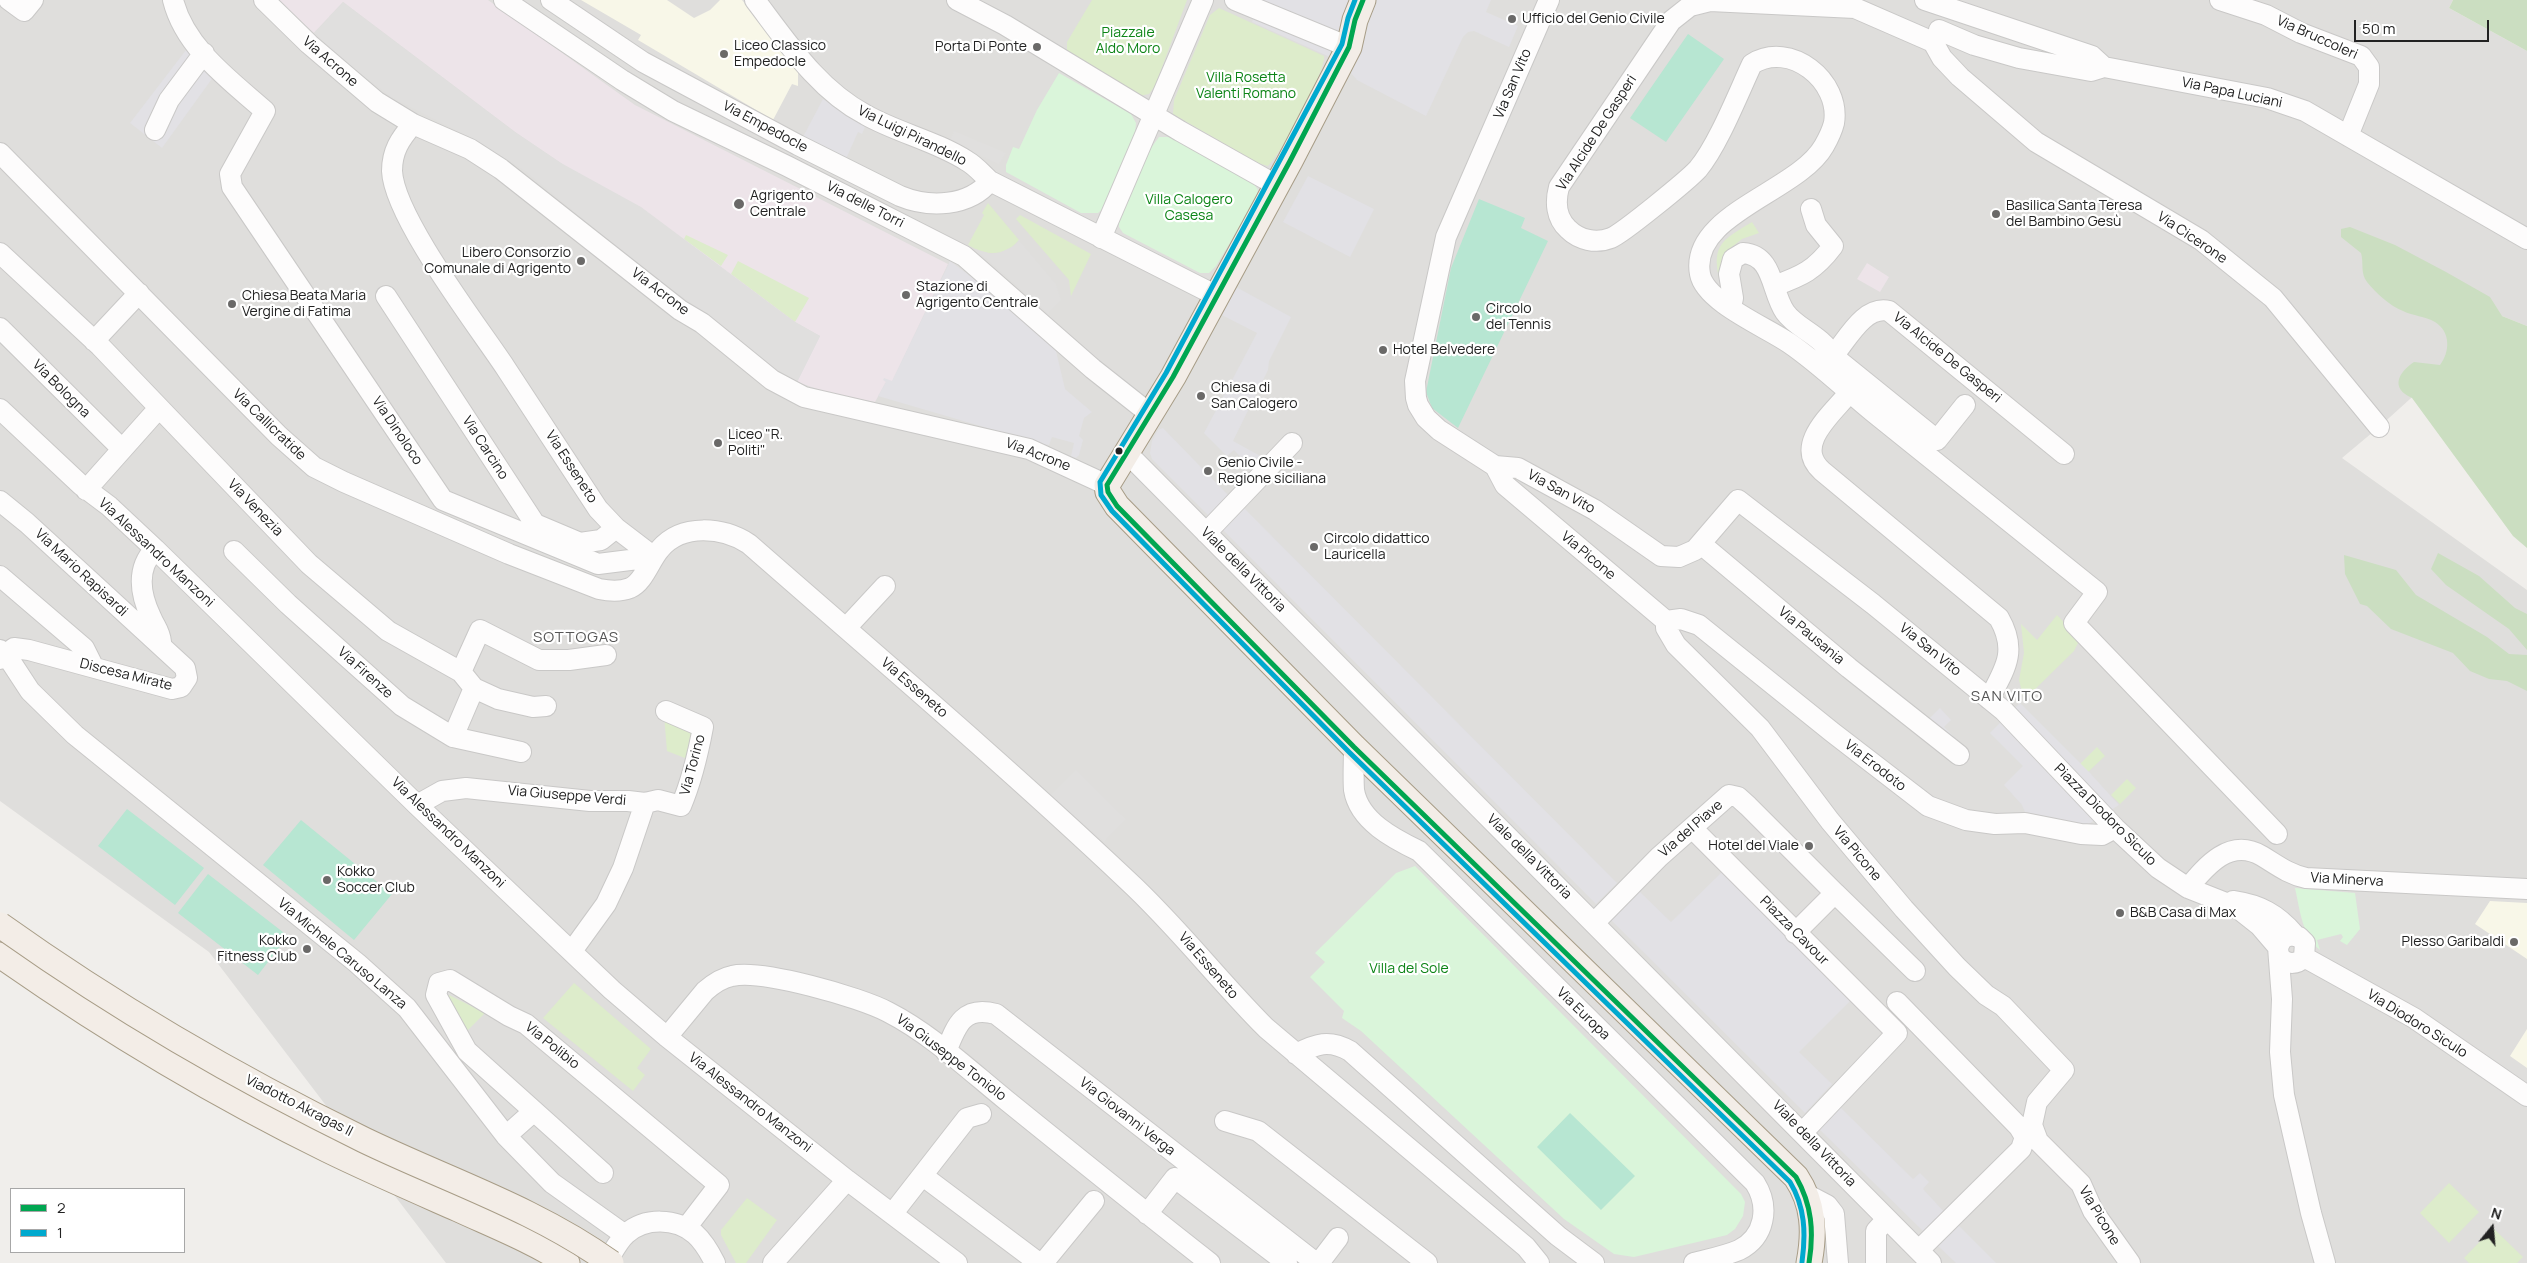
<!DOCTYPE html>
<meta charset="utf-8">
<style>
body{margin:0}
#map{position:relative;width:2527px;height:1263px;overflow:hidden;background:#f0eeeb;font-family:Manrope,sans-serif}
canvas{display:block}
.legend{position:absolute;left:10px;top:1188px;width:175px;height:65px;box-sizing:border-box;background:#fff;border:1px solid #a7a7a7;margin:0;padding:6px 9px;list-style:none;font-size:15px;color:#222}
.legend li{display:flex;align-items:center;gap:10px;height:25px}
.legend b{width:25px;border:1px solid #a7a7a7}
.north{position:absolute;left:2467px;top:1203px;width:50px;height:50px;-webkit-text-stroke:4px #fff;paint-order:stroke;rotate:17deg;font-size:14px;font-weight:700;line-height:20px;text-align:center;color:#222}
.north::after{content:'';display:block;margin:auto;width:18px;height:22px;background:#222;clip-path:polygon(50% 0,100% 100%,50% 72%,0 100%)}
.scale{position:absolute;left:2354px;top:20px;width:135px;height:22px;box-sizing:border-box;border:2px solid #222;border-top:0;padding-left:6px;font-size:15px;line-height:18px;white-space:nowrap;color:#222;-webkit-text-stroke:4px #fff;paint-order:stroke}
</style>
<div id="map">
<canvas width="2527" height="1263"></canvas>
<ul class="legend">
<li><b style="height:6px;background:#00a651"></b>2</li>
<li><b style="height:6px;background:#00a9ce"></b>1</li>
</ul>
<div class="north">N</div>
<div class="scale">50 m</div>
</div>
<script>
const ctx = document.querySelector('canvas').getContext('2d');
ctx.lineJoin = 'round';
function fillPath(path, color) {
  ctx.fillStyle = color;
  ctx.fill(path, 'evenodd');
}
function strokePath(path, color, width, dash) {
  ctx.strokeStyle = color;
  ctx.lineWidth = width;
  ctx.lineCap = dash ? 'butt' : 'round';
  ctx.setLineDash(dash || []);
  ctx.stroke(path);
}
function write(font, color, halo, rows, align = 'center') {
  ctx.font = font + ' Manrope,sans-serif';
  ctx.lineWidth = 4.5;
  ctx.setLineDash([]);
  ctx.textBaseline = 'middle';
  ctx.strokeStyle = halo;
  ctx.fillStyle = color;
  for (const [text, x, y, turn = 0] of rows) {
    ctx.save();
    ctx.translate(x, y);
    ctx.rotate((+turn || 0) * Math.PI / 180);
    ctx.textAlign = isNaN(turn) ? turn : align;
    if (halo) ctx.strokeText(text, 0, 0);
    ctx.fillText(text, 0, 0);
    ctx.restore();
  }
}
const residential = new Path2D(`
 M 0,0 L 2453,0 L 2449,8 L 2527,51 L 2527,326 L 2502,316 L 2379,427 L 2342,458 L 2527,590 L 2527,1263 L 446,1263 L 209,952 L 0,801 Z`);
const industrial = new Path2D(`
 M 279,0 L 488,0 L 635,105 L 948,264 L 892,382 L 886,382 L 875,402 L 829,393 L 797,382 L 820,336 L 795,322 L 515,132 L 343,2 L 314,33 Z
 M 1867,263 L 1889,277 L 1880,292 L 1857,279 Z`);
const education = new Path2D(`
 M 581,0 L 667,0 L 694,18 L 710,10 L 720,0 L 742,0 L 798,68 L 798,86 L 792,84 L 773,120 L 638,40 L 641,35 Z
 M 2490,901 L 2527,903 L 2527,959 L 2475,924 Z
 M 2527,1029 L 2527,1068 L 2510,1056 Z`);
const grass = new Path2D(`
 M 1092,0 L 1187,0 L 1155,86 L 1149,94 L 1139,96 L 1067,52 L 1067,42 Z
 M 1219,8 L 1324,56 C 1327,69 1280,156 1268,166 L 1258,163 L 1173,114 L 1174,100 L 1210,15 Z
 M 988,203 L 1019,240 C 1004,257 987,256 968,245 L 984,215 L 982,213 Z
 M 1020,215 L 1091,254 L 1071,296 L 1069,280 L 1016,219 Z
 M 1752,222 L 1759,233 L 1742,239 L 1727,251 L 1719,278 C 1711,243 1725,239 1752,222 Z
 M 686,235 L 728,255 L 721,266 L 684,239 Z
 M 738,261 L 809,298 L 795,322 L 731,274 Z
 M 2057,615 L 2080,639 L 2074,651 L 2024,700 L 2019,680 L 2024,653 L 2021,624 L 2037,640 Z
 M 664,715 L 697,729 L 690,760 L 667,751 Z
 M 2097,747 L 2105,756 L 2088,772 L 2080,764 Z
 M 2127,779 L 2136,788 L 2120,804 L 2111,795 Z
 M 574,983 L 651,1049 L 637,1068 L 645,1075 L 633,1091 L 543,1018 Z
 M 449,995 L 485,1013 L 465,1033 L 446,996 Z
 M 2449,1183 L 2479,1212 L 2449,1243 L 2420,1213 Z
 M 747,1198 L 777,1220 L 746,1263 L 736,1263 L 721,1235 L 721,1230 Z
 M 2493,1228 L 2523,1257 L 2517,1263 L 2469,1263 L 2464,1258 Z`);
const forest = new Path2D(`
 M 2453,0 L 2527,0 L 2527,51 L 2449,8 Z
 M 2350,227 L 2395,245 L 2446,272 L 2490,297 L 2502,316 L 2527,326 L 2527,548 L 2513,536 L 2412,398 C 2390,388 2398,373 2414,362 L 2440,365 C 2450,352 2451,332 2435,322 C 2425,316 2413,316 2403,311 C 2390,306 2376,293 2367,282 C 2360,273 2364,263 2361,253 L 2341,237 L 2341,229 Z
 M 2438,553 L 2479,576 L 2515,608 L 2527,614 L 2527,650 L 2509,629 L 2446,585 L 2431,569 Z
 M 2344,555 L 2396,570 L 2416,595 L 2487,637 L 2509,654 L 2527,655 L 2527,691 L 2507,681 L 2489,679 L 2470,671 L 2453,653 L 2391,629 L 2367,606 L 2360,604 L 2345,574 Z`);
const park = new Path2D(`
 M 1059,73 L 1131,114 L 1136,123 L 1135,133 L 1105,207 L 1098,213 L 1081,213 L 1006,172 L 1006,165 L 1013,147 L 1019,149 L 1037,110 Z
 M 1159,137 L 1168,137 L 1175,140 L 1254,184 L 1258,190 L 1255,201 L 1216,266 L 1209,273 L 1200,273 L 1123,233 L 1119,227 L 1119,220 L 1151,148 Z
 M 1415,866 L 1741,1194 L 1745,1202 L 1743,1216 L 1735,1229 L 1727,1235 L 1634,1257 L 1614,1254 L 1564,1219 L 1361,1031 L 1342,1018 L 1344,1011 L 1310,977 L 1325,962 L 1315,953 L 1396,873 Z
 M 2295,888 L 2355,893 L 2360,929 L 2347,945 L 2340,941 L 2343,937 L 2341,934 L 2317,940 L 2320,950 C 2302,936 2300,910 2295,888 Z`);
const pitch = new Path2D(`
 M 1688,34 L 1724,59 L 1666,142 L 1630,118 Z
 M 1479,199 L 1525,218 L 1521,228 L 1548,241 L 1458,428 L 1432,408 L 1426,392 L 1451,268 Z
 M 127,809 L 204,868 L 175,905 L 98,846 Z
 M 301,820 L 392,894 L 354,940 L 263,865 Z
 M 208,874 L 288,936 L 258,975 L 178,913 Z
 M 1570,1113 L 1635,1176 L 1601,1210 L 1537,1147 Z`);
const parking = new Path2D(`
 M 343,2 L 515,132 L 561,163 L 641,207 L 795,322 L 820,336 L 797,382 L 778,371 L 704,312 L 646,272 L 525,171 L 479,142 L 391,97 L 350,66 L 314,33 Z
 M 954,131 L 1006,153 L 999,164 L 949,142 Z
 M 1019,240 L 1056,284 L 1061,300 L 1048,314 L 975,249 L 991,254 L 999,253 L 1014,246 Z
 M 1076,770 L 1126,819 L 1104,842 L 1050,796 Z`);
const plaza = new Path2D(`
 M 1262,0 L 1491,0 L 1486,12 L 1518,26 L 1509,47 L 1474,31 L 1468,32 L 1463,37 L 1426,116 L 1357,80 L 1341,62 L 1252,22 Z
 M 186,50 L 214,76 L 162,148 L 130,123 Z
 M 823,99 L 865,127 L 862,134 L 858,132 L 846,159 L 803,137 Z
 M 1308,176 L 1374,209 L 1350,257 L 1283,222 Z
 M 950,261 L 982,285 L 1056,351 L 1065,389 L 1092,412 L 1084,418 L 1079,436 L 1083,440 L 1079,455 L 1076,458 L 1071,456 L 1074,443 L 1052,437 L 1049,445 L 1042,444 L 878,396 L 886,382 L 883,380 L 884,378 L 892,381 Z
 M 1236,287 L 1291,317 L 1269,361 L 1268,370 L 1233,441 L 1264,458 L 1253,470 L 1234,450 L 1227,456 L 1204,433 L 1257,333 L 1222,315 Z
 M 1163,428 L 1229,496 L 1211,518 L 1152,459 L 1150,453 L 1152,441 L 1158,430 Z
 M 1243,507 L 1617,883 L 1596,904 L 1222,529 Z
 M 2020,703 L 2091,774 L 2119,805 L 2087,825 L 2025,812 L 2022,805 L 2004,785 L 2023,766 L 1990,733 Z
 M 1940,708 L 1951,720 L 1944,727 L 1970,753 L 1956,766 L 1923,725 Z
 M 1723,871 L 1850,1001 L 1799,1052 L 1832,1084 L 1805,1113 L 1611,920 L 1639,891 L 1671,922 Z
 M 1840,1107 L 1913,1179 L 1920,1173 L 1929,1182 L 1923,1189 L 1947,1215 L 1927,1235 L 1819,1129 Z
 M 1958,1225 L 1996,1263 L 1956,1263 L 1938,1246 Z`);
const minor = new Path2D(`
 M 9,0 L 24,11 L 33,0
 M 173,0 C 185,48 230,80 265,111 L 230,174 L 232,187 L 443,500 L 598,564 L 654,557
 M 264,0 L 309,44 L 377,102 L 413,124 L 470,149 L 501,169 L 680,310 L 702,323 L 772,380 L 804,397 L 1029,449 L 1107,485
 M 504,0 L 622,80 L 673,111 L 787,166 L 964,256 L 1093,369 L 1150,414
 M 551,0 L 643,62 L 798,145 L 900,196 C 929,208 969,207 990,181
 M 755,0 C 787,42 818,90 866,115 C 898,133 936,141 967,161 C 976,166 983,175 990,181 L 1217,296
 M 957,0 L 1005,25 L 1180,131 L 1276,185
 M 1235,0 L 1349,47
 M 1549,0 L 1446,237 L 1415,381 L 1416,398 L 1418,405 L 1426,418 L 1439,430 L 1495,466 L 1518,468 L 1595,510 L 1661,556 L 1679,557 L 1695,550 L 1738,500 L 1873,604 L 2004,711 L 2115,828 L 2158,868 L 2188,888 L 2236,907 L 2260,926 L 2278,947
 M 1925,0 L 2092,56 L 2104,67
 M 2220,0 L 2266,15 L 2301,33 L 2361,56 L 2369,67 L 2369,84 L 2348,136
 M 1939,30 L 1974,45 L 2019,58 L 2091,71 L 2104,67 L 2267,98 L 2305,111 L 2527,239
 M 1933,42 L 1855,8 L 1710,1 L 1690,6 L 1671,21 L 1559,187 C 1555,202 1556,218 1568,229 C 1579,240 1596,244 1611,238 C 1623,233 1688,180 1698,169 C 1718,145 1738,94 1752,64 C 1790,40 1841,81 1834,123 C 1832,131 1828,139 1824,146 C 1798,192 1689,214 1700,274 C 1705,302 1766,327 1789,343 C 1820,364 1848,392 1878,416 C 1951,474 2024,533 2097,592 L 2074,623 L 2277,834
 M 1933,42 L 1942,58 L 1960,77 L 2036,142 L 2201,240 L 2273,298 L 2379,427
 M 413,124 C 400,139 392,151 392,171 C 394,217 477,325 505,367 C 536,414 567,462 598,509 L 616,528 L 654,557
 M 155,130 L 169,100 L 204,53
 M 0,153 L 279,436 L 314,467 L 344,482 L 509,554 L 599,589 C 609,591 620,592 630,588 C 644,582 650,560 660,549 C 682,523 723,527 749,544 C 876,655 1004,764 1127,880 C 1177,926 1218,980 1266,1028 L 1526,1247 L 1539,1263
 M 1101,238 L 1203,0
 M 0,253 L 100,346 L 309,564 L 388,631 L 461,672 L 474,688 L 498,699 L 533,707 L 546,706
 M 1774,286 C 1802,276 1815,270 1833,246 L 1816,225 L 1811,209
 M 386,296 L 535,524 L 580,543 L 601,540 L 616,528
 M 1731,307 L 1733,298 L 1729,274 L 1733,259 L 1743,253 C 1774,255 1771,292 1785,312 C 1797,329 1820,334 1833,356 L 1937,440 L 1965,405
 M 0,328 L 122,449
 M 94,341 L 139,293
 M 1833,356 C 1847,340 1864,305 1889,311 L 2064,454
 M 1849,393 C 1832,414 1793,445 1822,471 L 1999,618 C 2018,651 2005,669 1989,699
 M 0,409 L 81,485 L 109,506 L 155,549 L 417,805 L 612,990 L 667,1037 L 847,1180 L 957,1263
 M 1126,452 L 1931,1263
 M 1495,466 L 1505,485 L 1666,621 L 1666,628 L 1676,645 L 1760,728 L 1830,821 L 1904,909 L 1957,967 L 1986,995 L 2003,1006 L 2064,1070 L 2037,1102 L 2032,1125 L 2038,1141 L 2081,1184 L 2093,1211 L 2130,1263
 M 86,490 L 159,408
 M 0,501 L 27,523 L 185,668 L 187,678 L 181,687 L 172,689 L 29,650 L 14,648 L 0,659
 M 1206,533 L 1292,443
 M 1701,544 L 1849,668 L 1959,755
 M 155,549 C 136,568 140,594 151,617 C 155,627 160,631 161,642
 M 234,551 L 288,604 L 402,706 L 453,737 L 521,752
 M 0,576 L 84,648 L 93,666
 M 1666,621 L 1681,619 L 1699,625 L 1832,732 L 1928,806 L 1966,820 L 1995,824 L 2025,823 L 2081,834 L 2102,835 L 2115,828
 M 846,628 L 885,586
 M 0,650 L 11,662 L 30,691 L 75,735 L 357,963 L 407,1008 L 506,1136 L 552,1183 L 625,1235
 M 461,672 L 480,630 L 539,660 L 569,660 L 606,655
 M 453,737 L 474,688
 M 1354,747 C 1354,761 1353,776 1354,790 C 1359,821 1394,839 1419,851 L 1755,1183 C 1770,1207 1765,1237 1739,1250 C 1725,1256 1709,1259 1694,1263
 M 645,803 L 658,800 L 681,806 C 692,780 698,754 703,727 L 666,711
 M 417,805 L 442,791 L 466,788 L 590,801 L 628,801 L 645,803 L 623,868 L 606,904 L 572,951
 M 1692,828 L 1897,1033 L 1803,1132
 M 2188,888 C 2206,866 2230,837 2262,856 C 2277,865 2288,874 2306,878 L 2527,889
 M 1835,893 L 1915,971
 M 2233,901 C 2260,905 2277,914 2295,935
 M 1594,923 L 1659,857 L 1729,795 L 1738,797 L 1748,806 L 1835,893 L 1795,933
 M 2280,957 C 2287,965 2297,965 2304,957 L 2305,943 L 2299,937 L 2290,935 L 2282,939 L 2278,947 L 2282,999 L 2280,1052 L 2284,1095 L 2311,1213 L 2325,1263
 M 2304,957 L 2414,1018 L 2527,1096
 M 1897,1002 L 2019,1127 L 2025,1137 L 2021,1149 L 1919,1250
 M 667,1037 L 705,991 C 713,984 721,978 732,976 C 761,969 860,997 888,1012 C 931,1034 969,1070 1006,1100 C 1074,1155 1141,1209 1210,1263
 M 946,1052 C 956,1026 963,1005 996,1014 L 1316,1263
 M 1296,1054 C 1316,1044 1329,1039 1350,1051 L 1558,1236 L 1594,1263
 M 1225,1121 L 1258,1131 L 1427,1263
 M 506,1136 L 533,1112
 M 603,1173 L 467,1051 L 436,995 L 439,983 L 450,980 L 509,1016 L 526,1024 L 719,1185 L 686,1228
 M 923,1176 L 1039,1263
 M 1806,1194 L 1827,1205 L 1834,1214 L 1838,1263
 M 893,1213 L 967,1118 L 981,1114
 M 1147,1214 L 1175,1178 L 1287,1263
 M 606,1263 C 612,1254 618,1241 626,1234 C 645,1217 676,1218 695,1234 C 704,1242 710,1253 715,1263
 M 773,1263 L 847,1180
 M 1043,1263 L 1094,1201
 M 1319,1263 L 1338,1238
 M 1876,1263 L 1876,1231 L 1887,1219`);
const major = new Path2D(`
 M 1363,0 L 1355,20 L 1349,47 L 1290,161 L 1173,377 L 1107,485 L 1108,492 L 1117,506 L 1354,747 L 1796,1177 C 1814,1204 1815,1232 1809,1263
 M 0,955 C 104,1028 214,1094 328,1150 C 371,1171 415,1190 458,1209 C 495,1226 533,1241 567,1263`);
const majorBridge = new Path2D(`
 M 0,925 C 115,1007 237,1078 364,1140 C 447,1180 536,1209 611,1263`);
const bus1 = new Path2D(`
 M 1363,0 L 1355,20 L 1349,47 L 1290,161 L 1173,377 L 1107,485 L 1108,492 L 1117,506 L 1354,747 L 1796,1177 C 1812,1205 1814,1232 1809,1263`);
const bus2 = new Path2D(`
 M 1355,0 L 1348,18 L 1342,44 L 1166,373 L 1100,482 L 1101,495 L 1112,511 L 1349,752 L 1790,1182 C 1805,1207 1806,1233 1802,1262`);
const markers = [
 [1512,19,5,"#6a6968"],
 [1037,47,5,"#6a6968"],
 [724,54,5,"#6a6968"],
 [739,204,6,"#6a6968"],
 [1996,214,5,"#6a6968"],
 [581,261,5,"#6a6968"],
 [906,295,5,"#6a6968"],
 [232,304,5,"#6a6968"],
 [1476,317,5,"#6a6968"],
 [1383,350,5,"#6a6968"],
 [1201,396,5,"#6a6968"],
 [718,443,5,"#6a6968"],
 [1119,451,4.5,"#222"],
 [1208,471,5,"#6a6968"],
 [1314,547,5,"#6a6968"],
 [1809,846,5,"#6a6968"],
 [327,880,5,"#6a6968"],
 [2120,913,5,"#6a6968"],
 [2514,942,5,"#6a6968"],
 [307,949,5,"#6a6968"]
];
const poiNames = [
 ["Ufficio del Genio Civile",1522,19],
 ["Liceo Classico",734,46],
 ["Empedocle",734,62],
 ["Porta Di Ponte",1027,47,"right"],
 ["Agrigento",750,196],
 ["Centrale",750,212],
 ["Basilica Santa Teresa",2006,206],
 ["del Bambino Gesù",2006,222],
 ["Libero Consorzio",571,253,"right"],
 ["Comunale di Agrigento",571,269,"right"],
 ["Stazione di",916,287],
 ["Agrigento Centrale",916,303],
 ["Chiesa Beata Maria",242,296],
 ["Vergine di Fatima",242,312],
 ["Circolo",1486,309],
 ["del Tennis",1486,325],
 ["Hotel Belvedere",1393,350],
 ["Chiesa di",1211,388],
 ["San Calogero",1211,404],
 ["Liceo \"R.",728,435],
 ["Politi\"",728,451],
 ["Genio Civile -",1218,463],
 ["Regione siciliana",1218,479],
 ["Circolo didattico",1324,539],
 ["Lauricella",1324,555],
 ["Hotel del Viale",1799,846,"right"],
 ["Kokko",337,872],
 ["Soccer Club",337,888],
 ["B&B Casa di Max",2130,913],
 ["Kokko",297,941,"right"],
 ["Fitness Club",297,957,"right"],
 ["Plesso Garibaldi",2504,942,"right"]
];
const parkNames = [
 ["Piazzale",1128,33],
 ["Aldo Moro",1128,49],
 ["Villa Rosetta",1246,78],
 ["Valenti Romano",1246,94],
 ["Villa Calogero",1189,200],
 ["Casesa",1189,216],
 ["Villa del Sole",1409,969]
];
const streetNames = [
 ["Via Bruccoleri",2317,38,24],
 ["Via Acrone",330,62,41],
 ["Via San Vito",1513,84,-67],
 ["Via Papa Luciani",2232,93,12],
 ["Via Empedocle",765,127,28],
 ["Via Alcide De Gasperi",1597,133,-57],
 ["Via Luigi Pirandello",912,136,26],
 ["Via delle Torri",865,205,27],
 ["Via Cicerone",2192,238,34],
 ["Via Acrone",660,292,37],
 ["Via Alcide De Gasperi",1947,358,39],
 ["Via Bologna",61,389,45],
 ["Via Callicratide",269,425,44],
 ["Via Dinoloco",397,431,56],
 ["Via Carcino",485,448,57],
 ["Via Acrone",1038,455,21],
 ["Via Esseneto",571,467,57],
 ["Via San Vito",1561,492,29],
 ["Via Venezia",255,508,46],
 ["Via Alessandro Manzoni",156,553,43],
 ["Via Picone",1588,556,40],
 ["Viale della Vittoria",1243,570,45],
 ["Via Mario Rapisardi",81,573,43],
 ["Via Pausania",1811,636,40],
 ["Via San Vito",1930,650,39],
 ["Via Firenze",365,673,42],
 ["Discesa Mirate",126,675,14],
 ["Via Esseneto",914,688,41],
 ["Via Torino",693,765,-75],
 ["Via Erodoto",1875,766,38],
 ["Via Giuseppe Verdi",567,796,5],
 ["Piazza Diodoro Siculo",2105,815,45],
 ["Via del Piave",1691,829,-41],
 ["Via Alessandro Manzoni",448,833,44],
 ["Via Picone",1857,854,50],
 ["Viale della Vittoria",1529,857,45],
 ["Via Minerva",2347,880,3],
 ["Piazza Cavour",1794,931,45],
 ["Via Michele Caruso Lanza",342,954,40],
 ["Via Esseneto",1208,966,49],
 ["Via Europa",1583,1014,44],
 ["Via Diodoro Siculo",2417,1024,32],
 ["Via Polibio",552,1046,39],
 ["Via Giuseppe Toniolo",951,1058,37],
 ["Via Alessandro Manzoni",750,1103,38],
 ["Viadotto Akragas II",299,1106,27],
 ["Via Giovanni Verga",1127,1117,38],
 ["Viale della Vittoria",1814,1144,46],
 ["Via Picone",2099,1216,59]
];
const neighbourhoodNames = [
 ["SOTTOGAS",576,638],
 ["SAN VITO",2007,697]
];
fillPath(residential, '#dfdedc');
fillPath(industrial, '#ede4e9');
fillPath(education, '#f8f7e8');
fillPath(grass, '#ddeccb');
fillPath(forest, '#cbdec1');
fillPath(park, '#daf5da');
fillPath(pitch, '#b7e6d2');
fillPath(parking, '#e0dfde');
fillPath(plaza, '#e2e1e5');
strokePath(minor, '#c9c8c7', 22);
strokePath(major, '#a79c86', 27);
strokePath(minor, '#fdfcfc', 20);
strokePath(major, '#f3ede7', 25);
strokePath(majorBridge, '#a79c86', 27, []);
strokePath(majorBridge, '#f3ede7', 25);
strokePath(bus1, '#00a651', 5);
strokePath(bus2, '#00a9ce', 5);
for (const [x, y, r, color] of markers) {
  const dot = new Path2D();
  dot.arc(x, y, r, 0, 2 * Math.PI);
  ctx.fillStyle = color;
  ctx.fill(dot);
  strokePath(dot, '#fff', 2);
}
write('14px', '#222', '#fff', poiNames, 'left');
write('14px', '#0c8416', '#fff', parkNames);
write('14px', '#222', '#fff', streetNames);
ctx.letterSpacing = '1px';
write('15px', '#555', '#fff', neighbourhoodNames);
ctx.letterSpacing = '0px';
</script>
